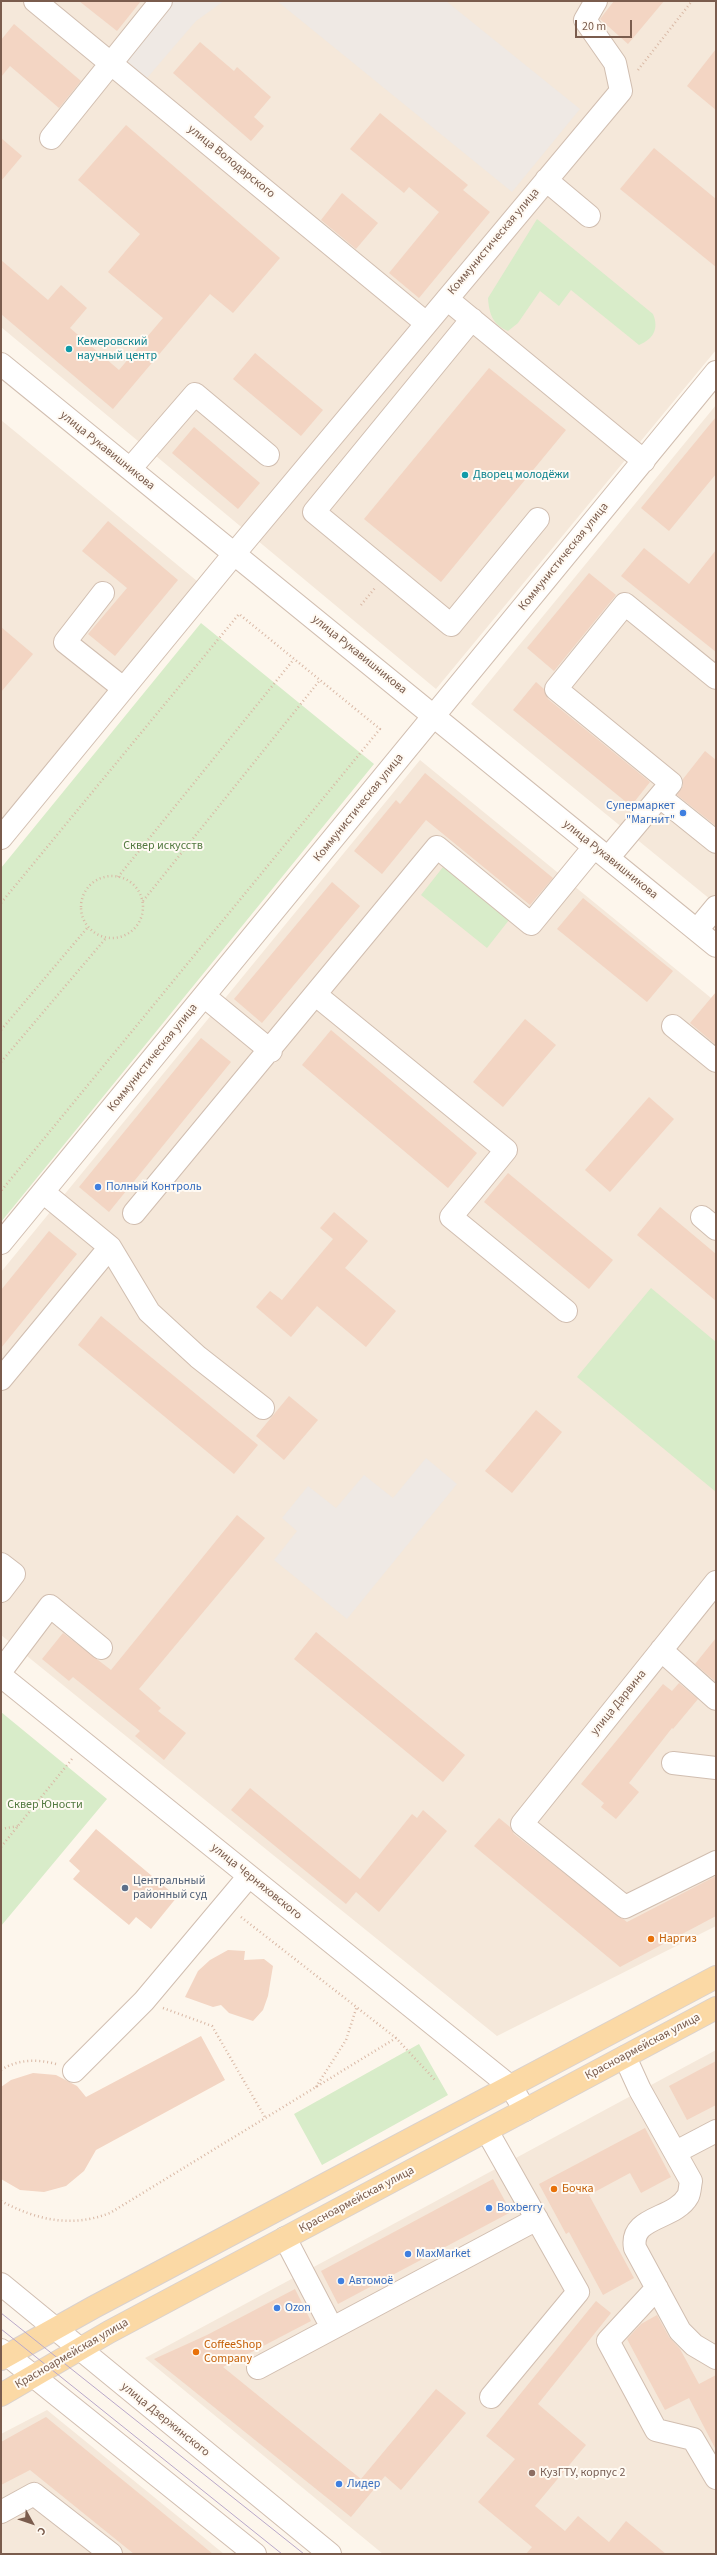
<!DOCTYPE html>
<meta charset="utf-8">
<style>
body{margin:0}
#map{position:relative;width:717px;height:2555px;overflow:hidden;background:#fdf6ec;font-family:"Source Sans 3",sans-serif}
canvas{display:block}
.frame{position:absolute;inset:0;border:2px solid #7a5c4d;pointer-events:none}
.north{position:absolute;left:12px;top:2503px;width:40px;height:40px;-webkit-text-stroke:3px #fffaf3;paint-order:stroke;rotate:130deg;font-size:11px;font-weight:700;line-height:16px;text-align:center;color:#7a5c4d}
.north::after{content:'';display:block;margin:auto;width:14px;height:18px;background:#7a5c4d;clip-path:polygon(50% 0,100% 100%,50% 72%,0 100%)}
.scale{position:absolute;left:575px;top:20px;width:57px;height:18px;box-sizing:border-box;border:2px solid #7a5c4d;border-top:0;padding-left:5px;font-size:12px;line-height:14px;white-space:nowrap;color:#7a5c4d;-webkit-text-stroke:3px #fffaf3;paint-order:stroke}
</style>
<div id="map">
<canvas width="717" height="2555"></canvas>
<div class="frame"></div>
<div class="north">С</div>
<div class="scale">20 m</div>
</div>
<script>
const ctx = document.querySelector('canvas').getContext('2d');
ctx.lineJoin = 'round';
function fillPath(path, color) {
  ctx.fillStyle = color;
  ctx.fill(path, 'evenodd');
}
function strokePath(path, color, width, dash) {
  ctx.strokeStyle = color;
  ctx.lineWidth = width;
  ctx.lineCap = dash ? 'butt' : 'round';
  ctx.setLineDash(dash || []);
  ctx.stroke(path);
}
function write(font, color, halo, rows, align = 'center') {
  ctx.font = font + ' "Source Sans 3",sans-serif';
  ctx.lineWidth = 4;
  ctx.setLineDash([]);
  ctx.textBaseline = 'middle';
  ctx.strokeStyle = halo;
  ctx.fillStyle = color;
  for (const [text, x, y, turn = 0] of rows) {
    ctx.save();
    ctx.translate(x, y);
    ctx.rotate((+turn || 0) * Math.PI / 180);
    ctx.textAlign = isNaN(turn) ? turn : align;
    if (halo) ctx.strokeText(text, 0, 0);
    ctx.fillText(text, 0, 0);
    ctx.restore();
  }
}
const residential = new Path2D(`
 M 1,1 L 716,1 L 716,350 L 436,689 L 1,327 Z
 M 716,405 L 716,904 L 471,704 Z
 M 1,420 L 197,581 L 1,820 Z
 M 420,760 L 716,1002 L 716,1926 L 497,2036 L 1,1635 L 1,1272 Z
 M 716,2050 L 716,2554 L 383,2554 L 145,2358 Z
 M 47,2410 L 224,2554 L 1,2554 L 1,2434 Z`);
const industrial = new Path2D(`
 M 148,1 L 224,1 L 196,21 L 147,78 L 113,49 Z
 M 277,1 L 446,1 L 580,109 L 512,192 Z
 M 426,1458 L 457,1484 L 347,1619 L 274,1560 L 297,1531 L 282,1518 L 308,1486 L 336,1508 L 364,1475 L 393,1498 Z`);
const green = new Path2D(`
 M 537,219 L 653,314 C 659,328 654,339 639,345 L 571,290 L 559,306 L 540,291 L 518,323 L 508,331 C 493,325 489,314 488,298 Z
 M 201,623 L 374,764 L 1,1222 L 1,868 Z
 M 443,867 L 509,920 L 487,948 L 421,895 Z
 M 651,1288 L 716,1342 L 716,1492 L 577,1377 Z
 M 1,1712 L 107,1799 L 1,1926 Z
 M 419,2044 L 448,2095 L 322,2165 L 294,2114 Z`);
const building = new Path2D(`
 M 79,1 L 141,1 L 117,31 Z
 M 614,1 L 664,1 L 628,44 L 600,19 Z
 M 14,24 L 81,81 L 59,108 L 10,66 L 1,77 L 1,40 Z
 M 200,42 L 234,71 L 237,67 L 271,97 L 254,117 L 264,126 L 251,141 L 173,73 Z
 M 716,49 L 716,110 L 687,86 Z
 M 380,113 L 468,185 L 463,190 L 490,212 L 419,298 L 389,273 L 439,212 L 409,187 L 404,193 L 350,149 Z
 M 126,125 L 280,258 L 233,313 L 210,294 L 113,409 L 1,314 L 1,260 L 48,300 L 61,285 L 87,308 L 70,328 L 119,370 L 163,318 L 108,272 L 140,234 L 78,180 Z
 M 1,138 L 22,156 L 1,181 Z
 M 654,148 L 716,199 L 716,267 L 620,189 Z
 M 342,193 L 378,223 L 356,249 L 321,220 Z
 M 255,353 L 323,410 L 301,436 L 233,379 Z
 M 489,368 L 566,430 L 441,582 L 364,519 Z
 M 716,417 L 716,474 L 669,531 L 641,508 Z
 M 194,427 L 260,483 L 238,509 L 172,453 Z
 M 108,521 L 178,580 L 115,656 L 88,634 L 127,588 L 82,551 Z
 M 644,548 L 689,584 L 716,550 L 716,652 L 621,576 Z
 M 589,573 L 616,595 L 554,671 L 527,648 Z
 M 1,627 L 33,654 L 1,692 Z
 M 536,682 L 544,689 L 548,699 L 650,782 L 631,806 L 513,710 Z
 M 705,751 L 716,760 L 716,826 L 677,795 L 683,786 L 683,779 Z
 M 425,773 L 553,878 L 530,905 L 426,820 L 382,874 L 354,851 L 396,800 L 400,804 Z
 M 332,882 L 360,906 L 262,1023 L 234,999 Z
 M 583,898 L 673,971 L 647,1002 L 557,929 Z
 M 716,992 L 716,1045 L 690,1023 Z
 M 525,1019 L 556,1045 L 503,1107 L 473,1082 Z
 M 331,1030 L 477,1153 L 448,1188 L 302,1065 Z
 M 201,1038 L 231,1062 L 109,1212 L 79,1187 Z
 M 649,1097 L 674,1119 L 610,1192 L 585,1170 Z
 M 508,1173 L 613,1260 L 589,1289 L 484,1202 Z
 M 660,1207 L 716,1254 L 716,1301 L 637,1235 Z
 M 334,1212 L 368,1241 L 345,1268 L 396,1311 L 366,1347 L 317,1306 L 291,1337 L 256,1307 L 270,1291 L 282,1300 L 333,1239 L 320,1228 Z
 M 49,1231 L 77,1254 L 1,1348 L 1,1290 Z
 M 101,1316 L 258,1445 L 234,1474 L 78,1345 Z
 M 289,1396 L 318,1420 L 284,1460 L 256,1436 Z
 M 536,1410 L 562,1432 L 512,1493 L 485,1471 Z
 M 237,1515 L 265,1538 L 139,1689 L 161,1708 L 158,1711 L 186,1733 L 164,1760 L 135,1736 L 140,1731 L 73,1677 L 69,1681 L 42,1659 L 63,1633 L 111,1670 Z
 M 316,1632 L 465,1755 L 443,1782 L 294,1659 Z
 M 716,1638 L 716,1682 L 695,1664 Z
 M 679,1683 L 698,1699 L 673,1729 L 672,1728 L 629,1783 L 639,1792 L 616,1819 L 601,1807 L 604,1803 L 581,1784 L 663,1684 L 672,1691 Z
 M 250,1788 L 360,1879 L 412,1814 L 417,1818 L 423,1810 L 447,1831 L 379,1912 L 356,1892 L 346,1904 L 231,1810 Z
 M 499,1818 L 510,1827 L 514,1834 L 627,1922 L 716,1876 L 716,1916 L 620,1967 L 474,1846 Z
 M 96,1829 L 177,1897 L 151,1929 L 136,1917 L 129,1925 L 73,1879 L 80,1871 L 69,1861 Z
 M 228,1950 L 245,1951 L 244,1960 L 264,1959 L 273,1966 L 268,1996 L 263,2010 L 253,2021 L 229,2013 L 221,2005 L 213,2007 L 185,1997 L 198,1971 L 210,1960 Z
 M 201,2036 L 225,2080 L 96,2150 L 84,2171 L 66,2186 L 44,2192 L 20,2190 L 1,2179 L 1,2087 L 11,2080 L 33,2073 L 56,2075 L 77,2086 L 86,2097 Z
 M 716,2061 L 716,2105 L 687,2120 L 669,2086 Z
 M 645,2128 L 671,2177 L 641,2193 L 630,2173 L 589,2195 L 634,2278 L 603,2295 L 569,2232 L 566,2234 L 539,2184 Z
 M 493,2179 L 511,2212 L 338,2304 L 321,2271 Z
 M 295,2289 L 311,2321 L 223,2367 L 361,2479 L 436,2389 L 466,2413 L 401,2490 L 385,2476 L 351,2517 L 154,2359 L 207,2335 Z
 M 596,2301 L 611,2313 L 538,2404 L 586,2445 L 535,2506 L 565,2531 L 578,2516 L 609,2542 L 626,2521 L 666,2554 L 526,2554 L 532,2547 L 478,2502 L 515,2459 L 486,2436 Z
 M 657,2315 L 669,2337 L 680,2349 L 699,2384 L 716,2375 L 716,2450 L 689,2398 L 665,2410 L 627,2339 L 641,2324 Z
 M 46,2417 L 91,2454 L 213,2554 L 134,2554 L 30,2470 L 1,2485 L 1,2442 Z`);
const path = new Path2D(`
 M 638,70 L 692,1
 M 361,605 L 375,588
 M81 907a31 31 0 1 1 62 0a31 31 0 1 1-62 0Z
 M 118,877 L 294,659
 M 143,901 L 320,680
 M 1,903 L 239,614 L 380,729 L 1,1191
 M 1,1030 L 88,927
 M 1,1062 L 106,938
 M 1,1829 L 18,1826
 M 1,1847 L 72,1759
 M 241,1917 L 396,2038 L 435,2080
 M 163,2008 L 212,2026 L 266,2119
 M 1,2070 C 18,2059 37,2059 56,2064
 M 316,2087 L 346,2040 L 357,2006
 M 1,2201 C 37,2220 71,2228 110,2213 L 396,2038`);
const minor = new Path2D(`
 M 35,1 L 426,323
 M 51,138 L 161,1
 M 546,180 L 589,216
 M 447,299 L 644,461
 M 472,319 L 314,512 L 451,625 L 538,519
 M 1,364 L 716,946
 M 130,469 L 195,394 L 268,455
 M 103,593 L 65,642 L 123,688
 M 660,797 L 716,842
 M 1,838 L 234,554 L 621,91 L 615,63 L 585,20 L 596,1
 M 608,858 L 671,783 L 556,689 L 625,604 L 716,678
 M 697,930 L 716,907
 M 316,995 L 506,1150 L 451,1217 L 566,1311
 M 204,996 L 271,1051
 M 673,1026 L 716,1061
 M 43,1192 L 110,1247 L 149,1312 L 198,1357 L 263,1408
 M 134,1213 L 437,847 L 531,924 L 594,847
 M 702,1217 L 716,1229
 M 1,1243 L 716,372
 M 1,1379 L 110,1247
 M 1,1564 L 14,1574 L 1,1591
 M 716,1582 L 522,1824 L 625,1907 L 716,1862
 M 661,1650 L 716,1699
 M 1,1671 L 50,1606 L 101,1648
 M 1,1676 L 511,2087 L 525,2110
 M 673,1763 L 716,1768
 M 625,2057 L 640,2090 L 691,2181 C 690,2185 690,2192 688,2196 C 675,2220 629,2216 635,2248 L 680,2331 L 694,2345 L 716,2358
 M 74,2071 L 144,2001 L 249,1876
 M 487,2131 L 578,2292 L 491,2397
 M 676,2152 L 716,2131
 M 285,2238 L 332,2328
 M 1,2284 L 330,2554
 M 657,2288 L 608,2341 L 656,2430 L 693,2439 L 716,2478
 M 1,2350 L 255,2554
 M 258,2368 L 537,2219
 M 1,2512 L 34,2494 L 111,2554`);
const major = new Path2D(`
 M 1,2359 L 94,2307 L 716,1977
 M 1,2395 L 109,2332 L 716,2008`);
const tram = new Path2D(`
 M 1,2313 L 304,2554
 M 1,2329 L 282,2554`);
const markers = [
 [69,349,4,"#0f9aa8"],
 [465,475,4,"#0f9aa8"],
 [683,813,4,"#3f7fe0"],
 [98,1187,4,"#3f7fe0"],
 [125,1888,4,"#5c6f8a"],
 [651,1939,4,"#e8710a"],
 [554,2189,4,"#e8710a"],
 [489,2208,4,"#3f7fe0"],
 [408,2254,4,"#3f7fe0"],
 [341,2281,4,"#3f7fe0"],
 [277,2308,4,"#3f7fe0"],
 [196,2352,4,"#e8710a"],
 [532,2473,4,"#8d6e63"],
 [339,2484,4,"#3f7fe0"]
];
const streetNames = [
 ["улица Володарского",231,162,39],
 ["Коммунистическая улица",494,242,-50],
 ["улица Рукавишникова",107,451,39],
 ["Коммунистическая улица",564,557,-51],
 ["улица Рукавишникова",359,655,39],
 ["Коммунистическая улица",359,808,-51],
 ["улица Рукавишникова",610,860,39],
 ["Коммунистическая улица",153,1058,-51],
 ["улица Дарвина",619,1703,-51],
 ["улица Черняховского",256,1882,39],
 ["Красноармейская улица",643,2047,-28],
 ["Красноармейская улица",357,2200,-28],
 ["Красноармейская улица",72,2354,-30],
 ["улица Дзержинского",165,2420,39]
];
const cultureNames = [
 ["Кемеровский",77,342],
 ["научный центр",77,356],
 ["Дворец молодёжи",473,475]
];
const shopNames = [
 ["Супермаркет",675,806,"right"],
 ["\"Магнит\"",675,820,"right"],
 ["Полный Контроль",106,1187],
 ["Boxberry",497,2208],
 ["MaxMarket",416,2254],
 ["Автомоё",349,2281],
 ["Ozon",285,2308],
 ["Лидер",347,2484]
];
const parkNames = [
 ["Сквер искусств",163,846],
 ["Сквер Юности",45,1805]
];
const serviceNames = [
 ["Центральный",133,1881],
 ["районный суд",133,1895]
];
const foodNames = [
 ["Наргиз",659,1939],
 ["Бочка",562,2189],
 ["CoffeeShop",204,2345],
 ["Company",204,2359]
];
const educationNames = [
 ["КузГТУ, корпус 2",540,2473]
];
fillPath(residential, '#f5e8da');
fillPath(industrial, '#efe9e4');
fillPath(green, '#d8ecc9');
fillPath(building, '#f3d5c3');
strokePath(minor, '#d1beb0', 24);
strokePath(major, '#dad1cd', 24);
strokePath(path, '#d9b8a5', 2.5, [1, 3]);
strokePath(minor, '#fff', 22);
strokePath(major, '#fbd9a5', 22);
strokePath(tram, '#b9a8c9', 1);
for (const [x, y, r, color] of markers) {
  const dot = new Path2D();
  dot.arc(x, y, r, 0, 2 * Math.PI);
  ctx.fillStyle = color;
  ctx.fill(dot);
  strokePath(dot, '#fffaf3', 1.5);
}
write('12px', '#7a5c4d', '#fffaf3', streetNames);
write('12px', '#0d838f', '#fffaf3', cultureNames, 'left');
write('12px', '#366cbe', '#fffaf3', shopNames, 'left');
write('12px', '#537a41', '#fffaf3', parkNames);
write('12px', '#4e5e75', '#fffaf3', serviceNames, 'left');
write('12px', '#c56008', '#fffaf3', foodNames, 'left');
write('12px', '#785e54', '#fffaf3', educationNames, 'left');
</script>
